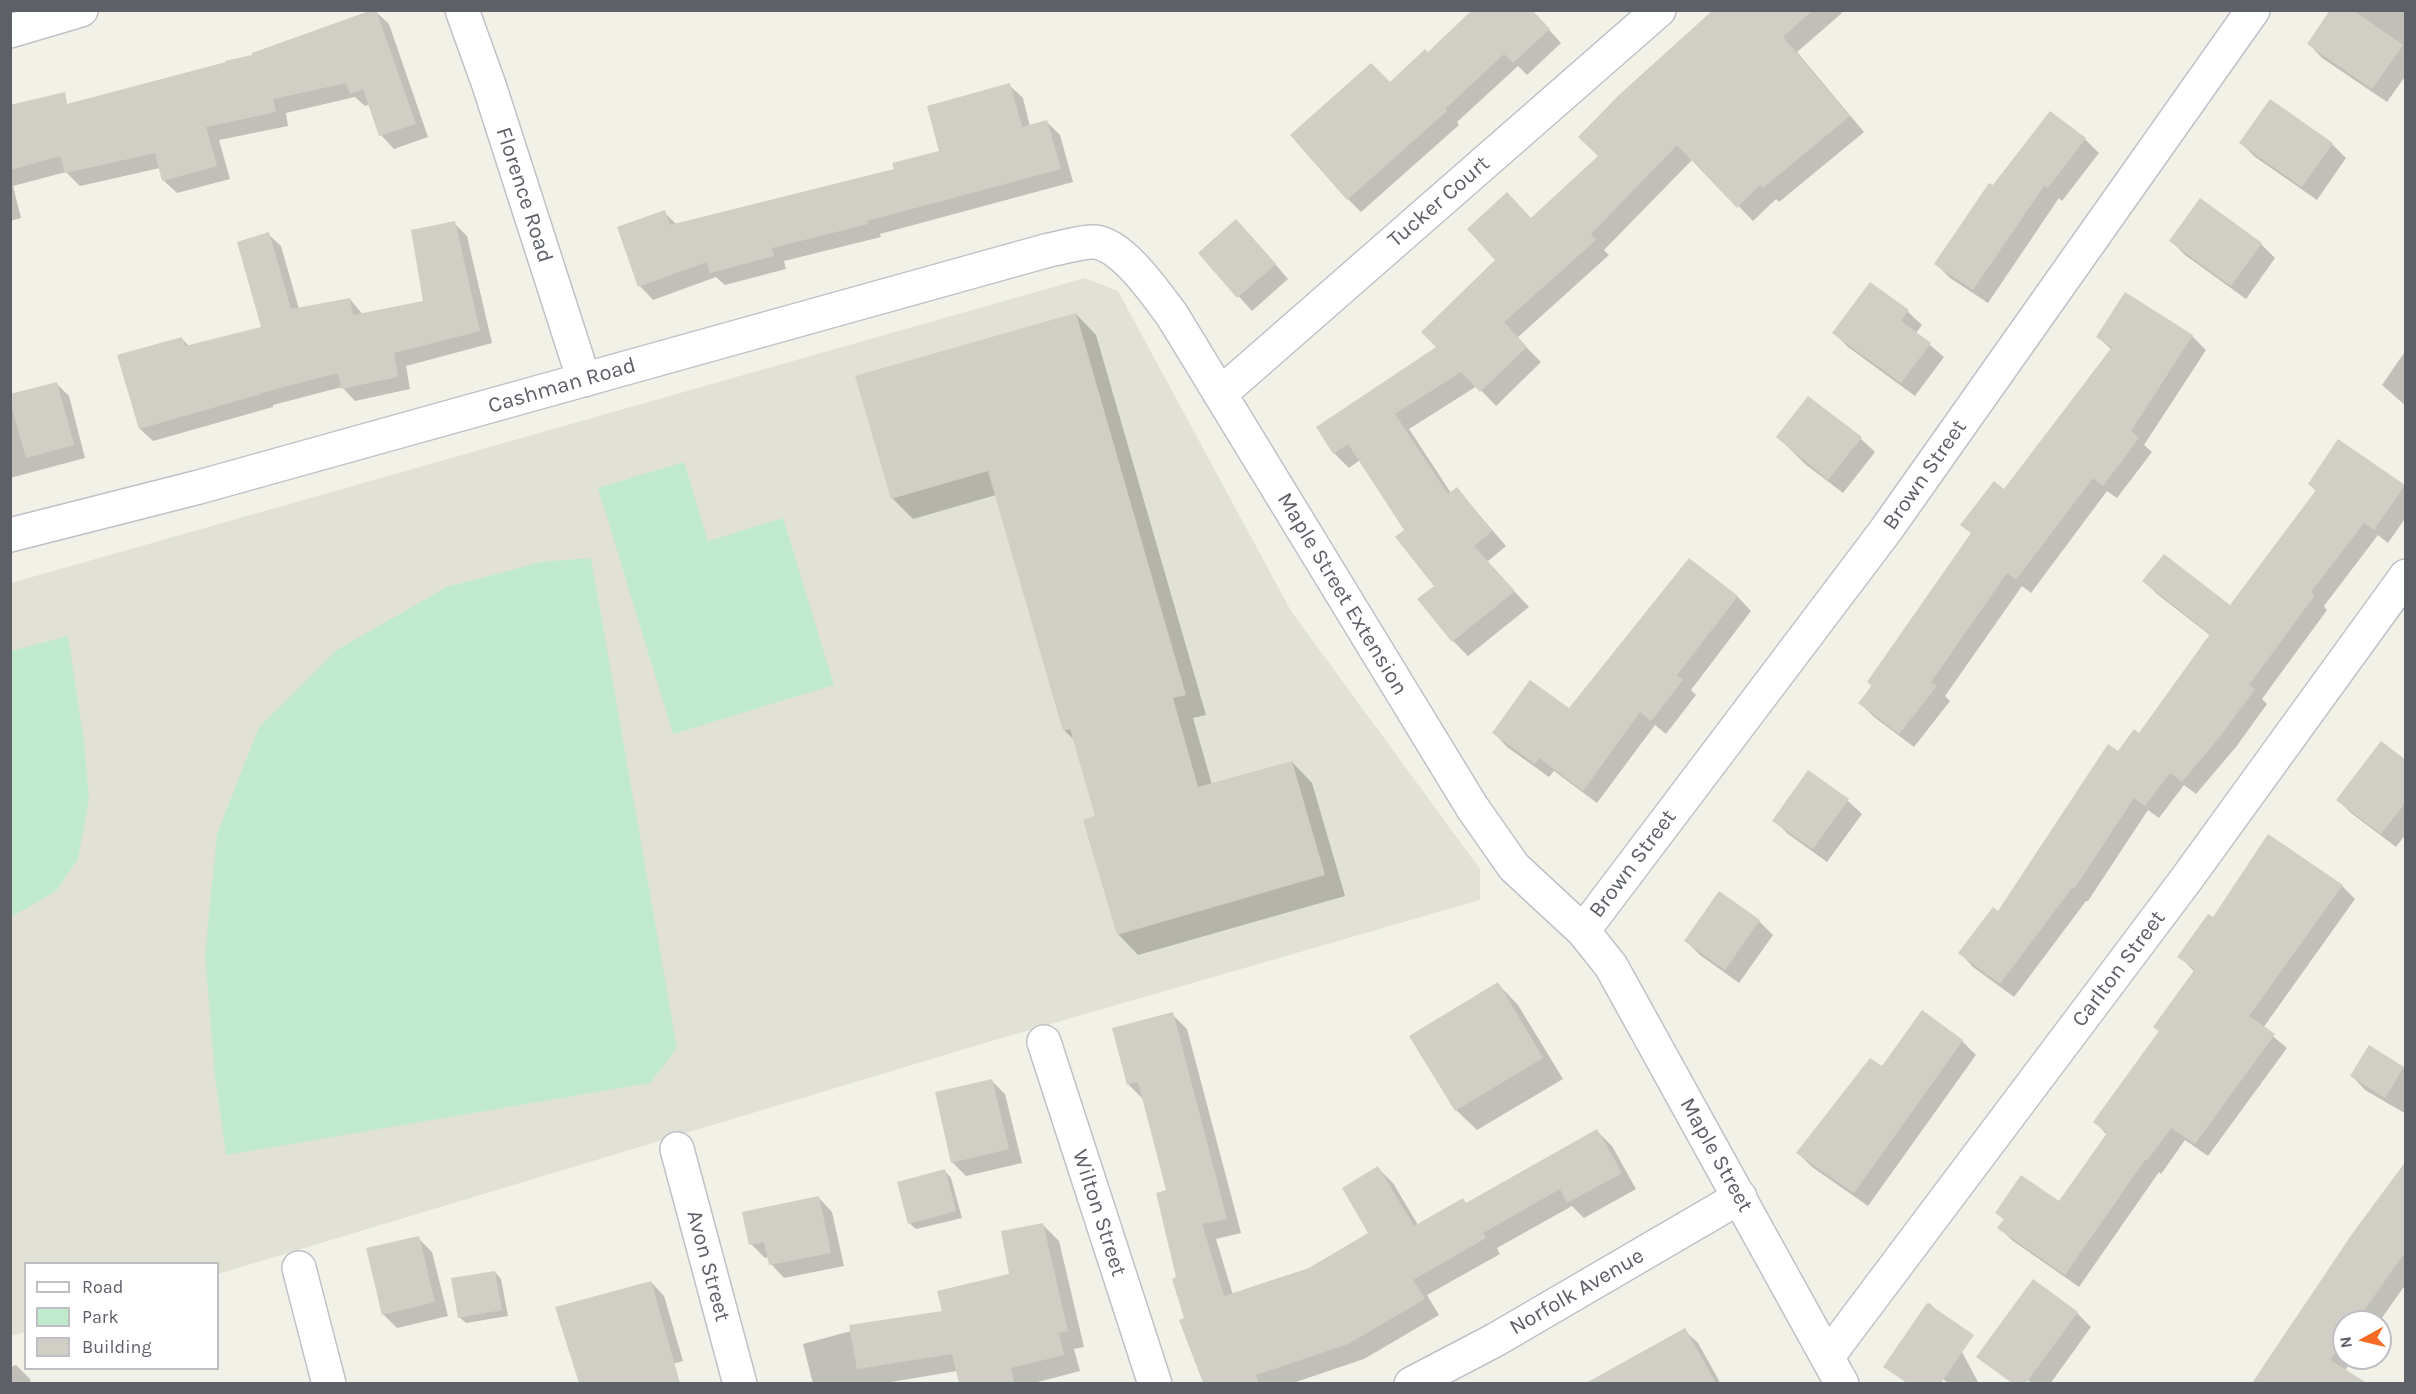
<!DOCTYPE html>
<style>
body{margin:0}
#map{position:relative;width:2416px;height:1394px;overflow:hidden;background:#f1f1e7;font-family:Karla,sans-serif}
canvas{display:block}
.frame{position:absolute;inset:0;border:12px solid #5e6068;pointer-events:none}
.legend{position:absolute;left:24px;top:1262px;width:195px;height:108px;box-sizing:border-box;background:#fff;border:2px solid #bfbfc3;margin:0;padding:8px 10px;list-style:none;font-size:18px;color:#5e6068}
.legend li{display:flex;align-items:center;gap:12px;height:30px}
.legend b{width:30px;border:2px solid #bfbfc3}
.north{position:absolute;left:2332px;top:1310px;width:60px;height:60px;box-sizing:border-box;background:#fff;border:2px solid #bfbfc3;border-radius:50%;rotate:262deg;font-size:16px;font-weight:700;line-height:24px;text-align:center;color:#5e6068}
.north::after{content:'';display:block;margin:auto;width:21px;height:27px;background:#f86b26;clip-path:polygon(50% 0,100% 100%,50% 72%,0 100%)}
</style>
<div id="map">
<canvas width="2416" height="1394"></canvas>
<div class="frame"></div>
<ul class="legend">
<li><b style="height:8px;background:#fff"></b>Road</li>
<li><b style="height:16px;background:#c1eacc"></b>Park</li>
<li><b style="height:16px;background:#d0cec5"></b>Building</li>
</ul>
<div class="north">N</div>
</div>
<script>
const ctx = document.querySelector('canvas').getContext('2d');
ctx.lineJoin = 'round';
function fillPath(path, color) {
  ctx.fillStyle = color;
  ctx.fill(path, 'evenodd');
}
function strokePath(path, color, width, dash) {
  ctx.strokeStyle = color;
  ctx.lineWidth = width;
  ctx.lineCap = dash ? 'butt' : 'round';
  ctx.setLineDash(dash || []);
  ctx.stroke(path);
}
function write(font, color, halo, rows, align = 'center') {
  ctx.font = font + ' Karla,sans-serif';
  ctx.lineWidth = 4.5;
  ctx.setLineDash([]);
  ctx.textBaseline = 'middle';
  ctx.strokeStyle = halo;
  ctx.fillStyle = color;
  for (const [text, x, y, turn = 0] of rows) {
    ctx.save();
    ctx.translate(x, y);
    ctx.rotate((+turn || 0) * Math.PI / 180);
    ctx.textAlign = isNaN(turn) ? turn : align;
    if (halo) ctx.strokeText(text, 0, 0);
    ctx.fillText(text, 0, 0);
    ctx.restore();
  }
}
const education = new Path2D(`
 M 1085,278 L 1118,291 L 1291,611 L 1480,869 L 1480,900 L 988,1042 L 218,1274 L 218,1264 L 26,1264 L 25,1332 L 11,1336 L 11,583 Z`);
const green = new Path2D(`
 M 684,462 L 708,541 L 783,518 L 834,685 L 673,734 L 598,488 Z
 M 591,558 L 677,1048 L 650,1083 L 226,1155 L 215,1076 L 205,955 L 217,834 L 259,727 L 337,650 L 447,587 L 541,562 Z
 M 68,636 L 84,742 L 89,799 L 78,859 L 56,891 L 11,917 L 11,651 Z`);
const shadow = new Path2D(`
 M 1531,10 L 1561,43 L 1527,75 L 1518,66 L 1457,122 L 1459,125 L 1361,212 L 1348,199 L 1428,54 Z
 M 1719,10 L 1840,10 L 1842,13 L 1797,52 L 1864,132 L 1779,202 L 1776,199 L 1753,221 L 1693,159 L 1604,250 L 1609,255 L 1517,338 L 1541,362 L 1496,406 L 1477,386 L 1409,429 L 1451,493 L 1457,489 L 1506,546 L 1487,562 L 1529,607 L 1468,656 L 1453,641 L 1436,586 L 1406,530 L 1360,460 L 1349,468 L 1334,453 L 1438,347 L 1497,260 L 1531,219 L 1600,156 Z
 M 2351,10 L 2406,10 L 2406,75 L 2387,102 L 2322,58 L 2309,44 Z
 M 375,11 L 389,24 L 428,137 L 394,149 L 381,135 L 370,104 L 365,106 L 355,97 L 286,113 L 288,126 L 219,140 L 230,179 L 177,193 L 163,180 L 160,168 L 80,186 L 66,172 L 13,186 L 21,218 L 10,221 L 10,124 L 254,56 Z
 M 1009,85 L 1023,98 L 1030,127 L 1047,122 L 1060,135 L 1073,182 L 880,234 L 881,237 L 784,261 L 786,269 L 725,285 L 716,277 L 653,300 L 640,286 L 619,228 L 664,212 L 677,225 L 896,170 L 941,152 Z
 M 2270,101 L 2332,144 L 2346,158 L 2317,200 L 2255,157 L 2241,143 Z
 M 2085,139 L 2099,153 L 2062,201 L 2059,198 L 1988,303 L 1950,278 L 1936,264 L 1994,187 Z
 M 2201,200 L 2261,244 L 2275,258 L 2246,299 L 2185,255 L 2171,241 Z
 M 454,223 L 467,236 L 492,343 L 406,366 L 410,389 L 355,401 L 342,387 L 273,405 L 273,407 L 153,441 L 140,429 L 119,356 L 181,338 L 190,347 L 262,329 L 268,234 L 281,246 L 299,309 L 350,299 L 363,315 L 425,302 Z
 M 1250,235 L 1288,279 L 1252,311 L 1200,253 Z
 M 1871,284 L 1908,312 L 1922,325 L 1916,333 L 1944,357 L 1915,396 L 1848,347 L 1834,333 Z
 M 1076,314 L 1096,335 L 1206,715 L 1193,718 L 1212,785 L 1292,762 L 1312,783 L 1345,896 L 1138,955 L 1118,934 L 1097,817 L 1075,741 L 1064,730 L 996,495 L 913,519 L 892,498 Z
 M 2192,336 L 2206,350 L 2144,445 L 2152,452 L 2117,498 L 2107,491 L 2031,593 L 2022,586 L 1945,696 L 1950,701 L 1914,747 L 1874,717 L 1860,703 L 1972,534 L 1962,525 L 2004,491 L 2112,350 L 2098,337 Z
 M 2406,350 L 2406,406 L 2382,385 Z
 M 56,383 L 69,396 L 85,458 L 10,478 L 10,396 Z
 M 1809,398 L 1861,439 L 1875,452 L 1843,493 L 1805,464 L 1778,437 Z
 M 2339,441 L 2406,488 L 2406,517 L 2388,543 L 2378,535 L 2324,606 L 2327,610 L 2262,699 L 2267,704 L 2236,747 L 2196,794 L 2184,785 L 2159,818 L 2148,810 L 2088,901 L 2086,901 L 2014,997 L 1973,967 L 1960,953 L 1998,913 L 2118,753 L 2140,735 L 2211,636 L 2157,594 L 2144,581 L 2230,607 L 2317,492 L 2309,484 Z
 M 1690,560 L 1738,597 L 1751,611 L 1691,690 L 1696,695 L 1666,734 L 1655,725 L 1597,803 L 1554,771 L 1549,777 L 1507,747 L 1494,733 L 1569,710 Z
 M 2406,761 L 2406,834 L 2396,847 L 2351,813 L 2338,800 Z
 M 1848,801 L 1862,814 L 1827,862 L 1788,834 L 1774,820 Z
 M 2342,886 L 2355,899 L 2263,1028 L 2287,1048 L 2208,1156 L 2185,1140 L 2161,1174 L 2159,1172 L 2079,1287 L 2013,1241 L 1999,1228 L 2005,1220 L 1997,1213 L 2059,1203 L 2107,1135 L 2095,1122 L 2160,1032 L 2195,972 L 2179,956 L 2213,919 Z
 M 1759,921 L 1773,935 L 1739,983 L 1700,955 L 1686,941 Z
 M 1498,984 L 1518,1005 L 1563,1079 L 1477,1130 L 1456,1110 Z
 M 1172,1014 L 1187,1029 L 1241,1233 L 1216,1239 L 1233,1295 L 1309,1270 L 1370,1233 L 1378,1168 L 1393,1183 L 1418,1225 L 1463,1200 L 1467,1204 L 1597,1131 L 1612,1146 L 1636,1189 L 1584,1218 L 1572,1206 L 1497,1248 L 1500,1254 L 1427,1295 L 1439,1315 L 1364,1359 L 1290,1384 L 1205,1384 L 1181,1320 L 1186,1319 L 1178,1278 L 1168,1191 L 1144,1100 L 1129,1085 L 1114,1029 Z
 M 1962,1041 L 1976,1055 L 1868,1206 L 1812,1167 L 1798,1153 L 1882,1068 Z
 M 2370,1047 L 2406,1069 L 2406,1114 L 2365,1090 L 2352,1076 Z
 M 991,1080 L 1005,1094 L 1022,1163 L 966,1176 L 952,1162 Z
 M 2406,1162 L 2406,1284 L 2379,1322 L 2344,1322 L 2344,1358 L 2354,1358 L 2343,1373 L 2348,1378 L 2344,1384 L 2254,1384 L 2353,1235 Z
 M 945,1171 L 951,1178 L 962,1218 L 916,1229 L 909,1223 Z
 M 819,1198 L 832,1212 L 844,1266 L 784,1278 L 771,1264 L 769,1257 L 765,1258 L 751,1244 Z
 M 1043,1225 L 1059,1241 L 1084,1347 L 1074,1349 L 1080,1371 L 1030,1384 L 960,1384 L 957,1371 L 879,1384 L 813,1384 L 803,1344 L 851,1331 L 944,1312 L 1011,1275 Z
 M 418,1238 L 432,1252 L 448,1316 L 397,1328 L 383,1314 Z
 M 495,1272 L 501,1279 L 508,1316 L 466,1323 L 459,1317 Z
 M 2033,1281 L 2077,1313 L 2091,1327 L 2050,1384 L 2033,1384 L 2000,1359 Z
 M 651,1282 L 664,1296 L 683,1361 L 601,1384 L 589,1372 Z
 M 1929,1303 L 1943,1316 L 1979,1384 L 1950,1384 L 1914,1359 L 1900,1345 Z
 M 1684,1330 L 1698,1343 L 1721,1384 L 1629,1384 L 1619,1366 Z
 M 16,1365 L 30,1379 L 31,1384 L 10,1384 L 10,1367 Z`);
const building = new Path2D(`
 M 372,10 L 376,10 L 416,124 L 379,136 L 363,89 L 350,94 L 346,83 L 273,99 L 276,112 L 206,127 L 217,166 L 162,181 L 155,153 L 65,173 L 60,156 L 10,170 L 10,105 L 65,92 L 67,104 L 226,62 L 225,61 L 252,55 L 252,53 Z
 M 1472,10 L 1532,10 L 1550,29 L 1513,63 L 1504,54 L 1445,109 L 1447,111 L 1347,200 L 1290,135 L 1371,63 L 1390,82 L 1425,49 L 1428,52 Z
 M 1713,10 L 1813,10 L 1783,37 L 1850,116 L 1763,188 L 1760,185 L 1737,208 L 1677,145 L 1591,234 L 1596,240 L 1504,322 L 1527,347 L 1480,392 L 1461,372 L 1395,414 L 1448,494 L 1457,487 L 1492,531 L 1474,546 L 1515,591 L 1452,642 L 1417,599 L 1434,586 L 1395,537 L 1404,530 L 1348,444 L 1333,454 L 1316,427 L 1436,347 L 1421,332 L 1495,260 L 1467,229 L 1507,192 L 1531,218 L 1598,156 L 1578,137 L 1620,94 Z
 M 2330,10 L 2353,10 L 2403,45 L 2372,89 L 2307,44 Z
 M 1010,83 L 1022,127 L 1047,120 L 1061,169 L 867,221 L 868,224 L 772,248 L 774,256 L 710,273 L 707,262 L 638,287 L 617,227 L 665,210 L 670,225 L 894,169 L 892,163 L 939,151 L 927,106 Z
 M 2270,99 L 2333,143 L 2302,187 L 2239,143 Z
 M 2050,111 L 2086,138 L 2048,188 L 2044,186 L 1973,290 L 1934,264 L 1989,183 L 1993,185 Z
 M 2200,198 L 2262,243 L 2231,286 L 2169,241 Z
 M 1236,219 L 1276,264 L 1237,298 L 1198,253 Z
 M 455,221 L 480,331 L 394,353 L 398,377 L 341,389 L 338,373 L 261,393 L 261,394 L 139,429 L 117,355 L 182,337 L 185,346 L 261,327 L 237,242 L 269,232 L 291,309 L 350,298 L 353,315 L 423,301 L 411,230 Z
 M 1870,282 L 1909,310 L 1901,321 L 1931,343 L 1901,383 L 1832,333 Z
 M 2125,292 L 2193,335 L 2131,431 L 2139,438 L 2103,486 L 2093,478 L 2016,580 L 2007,573 L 1931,682 L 1937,686 L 1899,734 L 1858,703 L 1872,686 L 1867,682 L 1971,533 L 1960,525 L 1994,481 L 2004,489 L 2112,347 L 2096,337 Z
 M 1076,313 L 1186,695 L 1173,698 L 1198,787 L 1292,761 L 1325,875 L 1117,935 L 1083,820 L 1095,816 L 1070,729 L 1063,731 L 988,471 L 891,499 L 855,376 Z
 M 57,382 L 74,445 L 26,458 L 10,402 L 10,394 Z
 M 1808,396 L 1862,437 L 1828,480 L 1776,437 Z
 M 2338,439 L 2405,485 L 2374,530 L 2364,523 L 2311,592 L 2315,595 L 2249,685 L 2255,689 L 2222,734 L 2182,782 L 2170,773 L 2145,806 L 2134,798 L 2074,889 L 2072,888 L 2000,984 L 1958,953 L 1993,907 L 1998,911 L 2108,744 L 2118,751 L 2134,729 L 2139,733 L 2210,634 L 2142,581 L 2164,554 L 2230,605 L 2316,490 L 2308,484 Z
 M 1689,558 L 1738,596 L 1677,675 L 1683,680 L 1651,721 L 1640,712 L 1583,791 L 1539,758 L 1535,764 L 1492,733 L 1530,680 L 1569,708 Z
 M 2381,741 L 2406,760 L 2406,802 L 2381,834 L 2336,800 Z
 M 1808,770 L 1849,799 L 1813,849 L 1772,821 Z
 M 2268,834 L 2343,885 L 2249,1016 L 2275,1034 L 2195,1144 L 2171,1128 L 2147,1161 L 2145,1160 L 2065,1275 L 1997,1228 L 2004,1219 L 1995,1213 L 2021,1175 L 2059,1201 L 2107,1133 L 2093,1122 L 2159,1031 L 2153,1027 L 2195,969 L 2177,957 L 2208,914 L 2213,917 Z
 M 1719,891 L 1760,920 L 1725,970 L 1684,941 Z
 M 1498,982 L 1543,1058 L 1455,1111 L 1409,1036 Z
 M 1922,1010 L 1963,1040 L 1854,1193 L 1796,1153 L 1870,1058 L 1882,1066 Z
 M 1173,1012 L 1227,1219 L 1202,1224 L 1224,1296 L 1309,1268 L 1368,1233 L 1342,1188 L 1378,1166 L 1414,1226 L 1463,1198 L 1466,1203 L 1597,1129 L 1622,1173 L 1567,1203 L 1560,1189 L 1483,1233 L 1486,1238 L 1413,1280 L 1425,1299 L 1348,1344 L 1256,1375 L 1259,1383 L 1203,1383 L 1179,1320 L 1184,1318 L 1172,1279 L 1176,1277 L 1156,1193 L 1166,1190 L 1138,1082 L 1127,1085 L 1112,1028 Z
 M 2369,1045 L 2404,1067 L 2385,1098 L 2350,1076 Z
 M 992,1079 L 1009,1149 L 951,1163 L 935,1092 Z
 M 2406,1161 L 2406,1251 L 2356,1322 L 2344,1322 L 2344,1340 L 2330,1360 L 2367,1383 L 2252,1383 L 2352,1234 Z
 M 945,1169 L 956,1211 L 908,1224 L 897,1182 Z
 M 819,1196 L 831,1253 L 769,1265 L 764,1242 L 749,1245 L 742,1212 Z
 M 1043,1223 L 1068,1331 L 1059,1333 L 1064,1355 L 1011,1368 L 1014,1383 L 959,1383 L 952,1354 L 857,1369 L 849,1325 L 942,1311 L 937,1291 L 1009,1274 L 1001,1231 Z
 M 419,1236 L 435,1302 L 382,1315 L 366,1248 Z
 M 495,1271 L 502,1310 L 458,1318 L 451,1278 Z
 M 2033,1279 L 2078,1312 L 2026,1383 L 2012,1383 L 1976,1357 Z
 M 651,1281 L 680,1383 L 579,1383 L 555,1307 Z
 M 1927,1303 L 1974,1335 L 1941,1383 L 1907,1383 L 1883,1367 Z
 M 1685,1328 L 1716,1383 L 1586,1383 Z`);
const street = new Path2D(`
 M 462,10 L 489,85 L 584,380
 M 10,31 L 81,10
 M 1220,394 L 1659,10
 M 10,535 L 199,487 L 1049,250 C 1061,248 1083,241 1095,242 C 1123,245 1156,294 1172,315 L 1472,807 L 1514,867 L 1583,931 L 1611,966 L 1842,1384
 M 1583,931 L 1886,530 L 2253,10
 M 1044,1042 L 1155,1384
 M 677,1149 L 740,1384
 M 299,1268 L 329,1384
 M 1828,1356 L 2185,881 L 2406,576
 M 1411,1384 L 1495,1340 L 1740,1197`);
const streetNames = [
 ["Florence Road",524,195,72],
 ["Tucker Court",1439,202,-41],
 ["Cashman Road",562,386,-16],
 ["Brown Street",1925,475,-55],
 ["Maple Street Extension",1342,594,59],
 ["Brown Street",1633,864,-53],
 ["Carlton Street",2119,969,-53],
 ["Maple Street",1716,1155,61],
 ["Wilton Street",1099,1213,72],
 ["Avon Street",708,1266,75],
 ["Norfolk Avenue",1577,1292,-30]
];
fillPath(education, '#e1e2d5');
fillPath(green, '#c1eacc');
fillPath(shadow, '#0003');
fillPath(building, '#d0cec5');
strokePath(street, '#c0c1c8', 36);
strokePath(street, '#fff', 33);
write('22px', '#5e6068', '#fff', streetNames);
</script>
